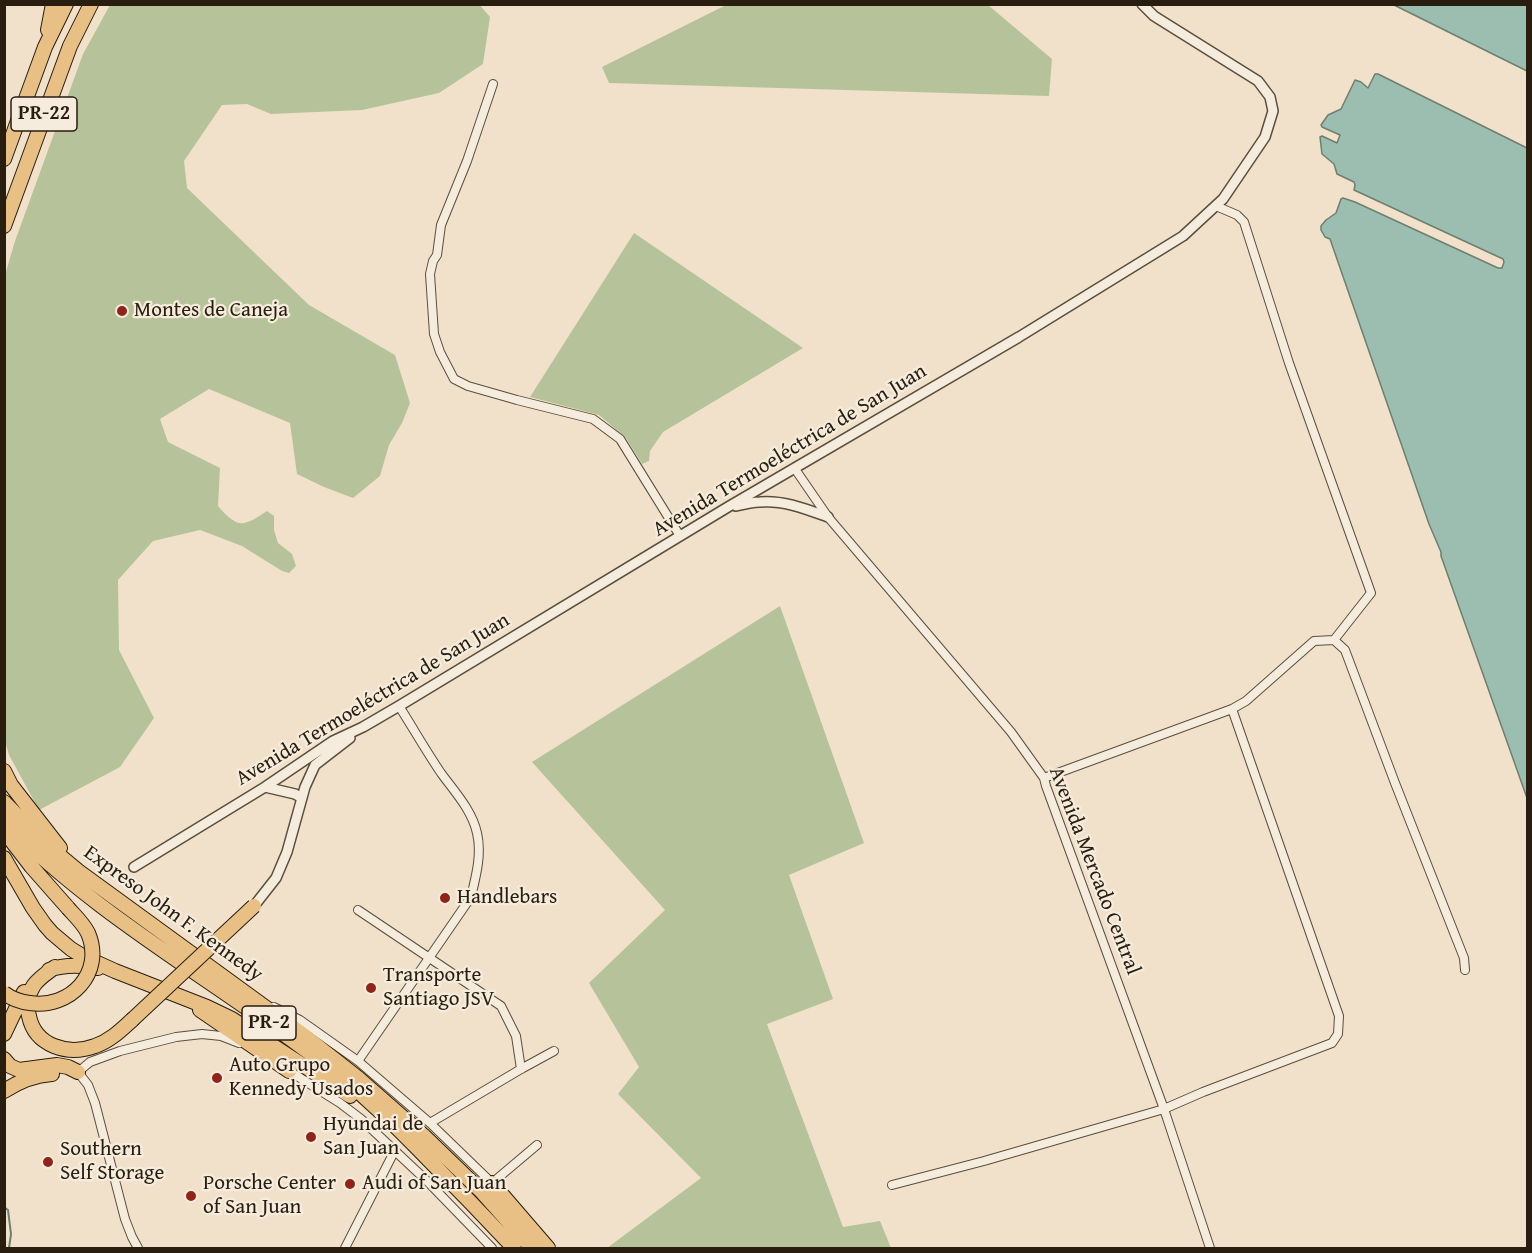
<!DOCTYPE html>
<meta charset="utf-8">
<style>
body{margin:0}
#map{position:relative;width:1532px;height:1253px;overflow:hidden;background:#f1e1ca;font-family:"Gentium Book Plus",serif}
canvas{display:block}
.frame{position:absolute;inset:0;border:6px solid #281d0e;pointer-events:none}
</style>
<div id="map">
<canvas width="1532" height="1253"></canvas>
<div class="frame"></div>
</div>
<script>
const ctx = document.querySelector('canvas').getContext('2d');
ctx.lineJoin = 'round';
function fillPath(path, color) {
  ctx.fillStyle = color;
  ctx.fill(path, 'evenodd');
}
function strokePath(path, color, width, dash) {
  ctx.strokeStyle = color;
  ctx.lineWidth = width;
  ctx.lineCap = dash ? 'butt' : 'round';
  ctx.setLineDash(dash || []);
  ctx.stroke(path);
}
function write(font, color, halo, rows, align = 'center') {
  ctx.font = font + ' "Gentium Book Plus",serif';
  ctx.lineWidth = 4.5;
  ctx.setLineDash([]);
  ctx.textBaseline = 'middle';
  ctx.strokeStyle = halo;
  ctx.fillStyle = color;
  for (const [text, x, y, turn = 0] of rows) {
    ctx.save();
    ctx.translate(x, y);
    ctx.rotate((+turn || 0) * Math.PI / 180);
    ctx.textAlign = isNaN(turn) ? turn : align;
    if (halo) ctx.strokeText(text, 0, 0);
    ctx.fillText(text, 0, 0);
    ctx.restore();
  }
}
const green = new Path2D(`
 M 110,5 L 479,4 L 490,17 L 483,64 L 439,93 L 362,110 L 271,114 L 247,104 L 222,105 L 184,161 L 187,188 L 309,305 L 395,355 L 410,403 L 402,423 L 389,445 L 380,476 L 353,498 L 324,487 L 297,474 L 290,423 L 209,389 L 160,419 L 168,442 L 220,468 L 218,506 C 238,529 243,527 267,511 L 274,516 L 274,530 L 278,543 L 292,554 L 296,566 L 289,573 L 282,571 L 242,546 L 200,530 L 153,541 L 118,580 L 119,650 L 154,718 L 120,767 L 39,810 L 9,755 L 5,741 L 5,275 L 15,241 L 83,54 Z
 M 726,5 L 988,5 L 1052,59 L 1049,96 L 609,83 L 602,67 Z
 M 634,233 L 803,348 L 663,432 L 650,451 L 649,461 L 642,464 L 626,438 L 599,415 L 530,397 Z
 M 780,606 L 864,843 L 789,875 L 833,999 L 767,1024 L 843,1227 L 880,1221 L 891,1248 L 607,1248 L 701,1178 L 618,1094 L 639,1067 L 589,983 L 665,910 L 532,762 Z`);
const water = new Path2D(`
 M 1394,5 L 1527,5 L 1527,71 Z
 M 1375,74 L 1378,74 L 1527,148 L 1527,798 L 1441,556 L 1441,552 L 1429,524 L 1330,239 L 1325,237 L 1321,230 L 1321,226 L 1326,220 L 1336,213 L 1341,199 L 1343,198 L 1355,202 L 1498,268 L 1502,268 L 1504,262 L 1503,259 L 1354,190 L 1355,185 L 1354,182 L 1337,174 L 1334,164 L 1322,154 L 1320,137 L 1322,136 L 1337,143 L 1340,135 L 1322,127 L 1321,125 L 1328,115 L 1341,109 L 1355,80 L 1361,82 L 1368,88 Z`);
const stream = new Path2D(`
 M 4,1207 L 8,1210 L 11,1234 L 9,1248`);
const minor = new Path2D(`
 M 493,84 L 467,161 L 441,225 L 437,255 L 433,261 L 430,274 L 434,334 L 440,352 L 454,379 L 468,386 L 517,400 L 593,419 L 620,439 L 680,536
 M 1216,206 L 1237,215 L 1244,222 L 1289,363 L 1371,593 L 1334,640
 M 795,469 L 828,517 L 1011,732 L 1044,778 L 1046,786 L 1164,1109 L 1210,1248
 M 1044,778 L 1232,709 L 1246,701 L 1314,641 L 1334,640 L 1345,650 L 1395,783 L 1464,958 L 1465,970
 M 358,910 L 501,1006 L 516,1036 L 521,1069
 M 274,1007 L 300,1020 L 358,1061 L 430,1123 L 492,1183 L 537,1145
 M 358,1061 L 471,897 C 476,876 482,854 477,833 C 472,810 454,791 441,773 C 426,751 413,728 399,706
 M 286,1069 L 340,1103 L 361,1119 L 426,1180 L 492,1248
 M 430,1123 L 521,1069 L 554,1051
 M 892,1185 L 984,1161 L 1164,1109 L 1203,1092 L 1332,1043 L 1338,1034 L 1339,1016 L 1232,709
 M 138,1248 L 132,1237 L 125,1219 L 95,1103 L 88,1085 L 78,1072 L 90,1062 L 120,1051 L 176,1037 L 202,1034 L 221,1036 L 239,1043
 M 345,1248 L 395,1150`);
const tertiary = new Path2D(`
 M 736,506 C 744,504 752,502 760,502 C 784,500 806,509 828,517
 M 265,787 L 295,794 L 302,798
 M 134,867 L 265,787 L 333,741 L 363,727 L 399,706 L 728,507 L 1019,337 L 1183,236 L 1223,199 L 1265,137 L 1273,111 L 1270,97 L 1258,81 L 1154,16 L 1142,4
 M 254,906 L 276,878 L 287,852 L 305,787 L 315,765 L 350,738`);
const motorway = new Path2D(`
 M 48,30 L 53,4
 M 4,159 L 45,47 L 66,4
 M 4,226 L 70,46 L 91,4
 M 4,771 L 11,785 L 60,848
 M 4,802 L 42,841 L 78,871 L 306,1037 L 358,1078 L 424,1136 L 482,1192 L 532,1248
 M 4,821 C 94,914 209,977 311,1054 C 333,1070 354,1087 374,1106 C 392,1122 409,1140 426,1157 C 456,1187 485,1217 514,1248
 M 9,835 L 11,840 L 31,866 L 68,908
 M 4,858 L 33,908 L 45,925 L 52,933 L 71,949 L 84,957 L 115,971 L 207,1007 L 232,1019 L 350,1096
 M 55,967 C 47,973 40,977 34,985 C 28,994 26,1006 29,1016 C 35,1046 68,1056 95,1046 C 110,1041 121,1030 132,1020
 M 49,970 C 65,964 81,965 98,968
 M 200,1010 L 289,1071
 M 4,1034 L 24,992
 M 4,1059 L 10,1066 L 19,1070 L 57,1065 L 68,1067 L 78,1072
 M 4,1091 C 18,1082 36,1075 52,1074
 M 492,1183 L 548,1248`);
const motorwayBridge = new Path2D(`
 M 4,993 C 12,999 20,1002 30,1003 C 70,1009 105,973 88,933 C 83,923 75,916 68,908
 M 132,1020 L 254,906`);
const markers = [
 [122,311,6,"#8f2418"],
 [445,898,6,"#8f2418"],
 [371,988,6,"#8f2418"],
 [217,1078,6,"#8f2418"],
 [311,1137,6,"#8f2418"],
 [48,1162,6,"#8f2418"],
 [350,1184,6,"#8f2418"],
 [191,1196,6,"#8f2418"]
];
const shields = [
 [44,114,66],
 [269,1023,54]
];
const shieldNames = [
 ["PR-22",44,114],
 ["PR-2",269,1023]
];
const poiNames = [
 ["Montes de Caneja",134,311],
 ["Handlebars",457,898],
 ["Transporte",383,976],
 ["Santiago JSV",383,1000],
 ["Auto Grupo",229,1066],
 ["Kennedy Usados",229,1090],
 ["Hyundai de",323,1125],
 ["San Juan",323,1149],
 ["Southern",60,1150],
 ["Self Storage",60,1174],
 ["Porsche Center",203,1184],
 ["of San Juan",203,1208],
 ["Audi of San Juan",362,1184]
];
const streetNames = [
 ["Avenida Termoeléctrica de San Juan",790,451,-31],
 ["Avenida Termoeléctrica de San Juan",373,700,-31],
 ["Avenida Mercado Central",1094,871,69],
 ["Expreso John F. Kennedy",173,914,36]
];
fillPath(green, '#b6c39a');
fillPath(water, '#9cbeb0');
strokePath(water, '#6e7e6f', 1.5);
strokePath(stream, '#6e7e6f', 2);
strokePath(minor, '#5a4e3d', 10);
strokePath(tertiary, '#5a4e3d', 12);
strokePath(motorway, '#281d0e', 16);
strokePath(minor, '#f6ecdd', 8);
strokePath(tertiary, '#f6ecdd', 9);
strokePath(motorway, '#e8c085', 14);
strokePath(motorwayBridge, '#281d0e', 16, []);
strokePath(motorwayBridge, '#e8c085', 14);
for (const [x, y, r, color] of markers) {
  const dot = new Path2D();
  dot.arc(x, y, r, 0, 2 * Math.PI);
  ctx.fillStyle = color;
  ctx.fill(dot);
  strokePath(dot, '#f6ecdd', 2);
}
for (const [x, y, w] of shields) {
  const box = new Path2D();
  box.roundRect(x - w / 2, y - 17, w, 34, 4.5);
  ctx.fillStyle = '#f6ecdd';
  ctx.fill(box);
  strokePath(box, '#281d0e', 1.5);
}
write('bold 20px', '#281d0e', null, shieldNames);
write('21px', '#281d0e', '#f6ecdd', poiNames, 'left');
write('21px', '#281d0e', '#f6ecdd', streetNames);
</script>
